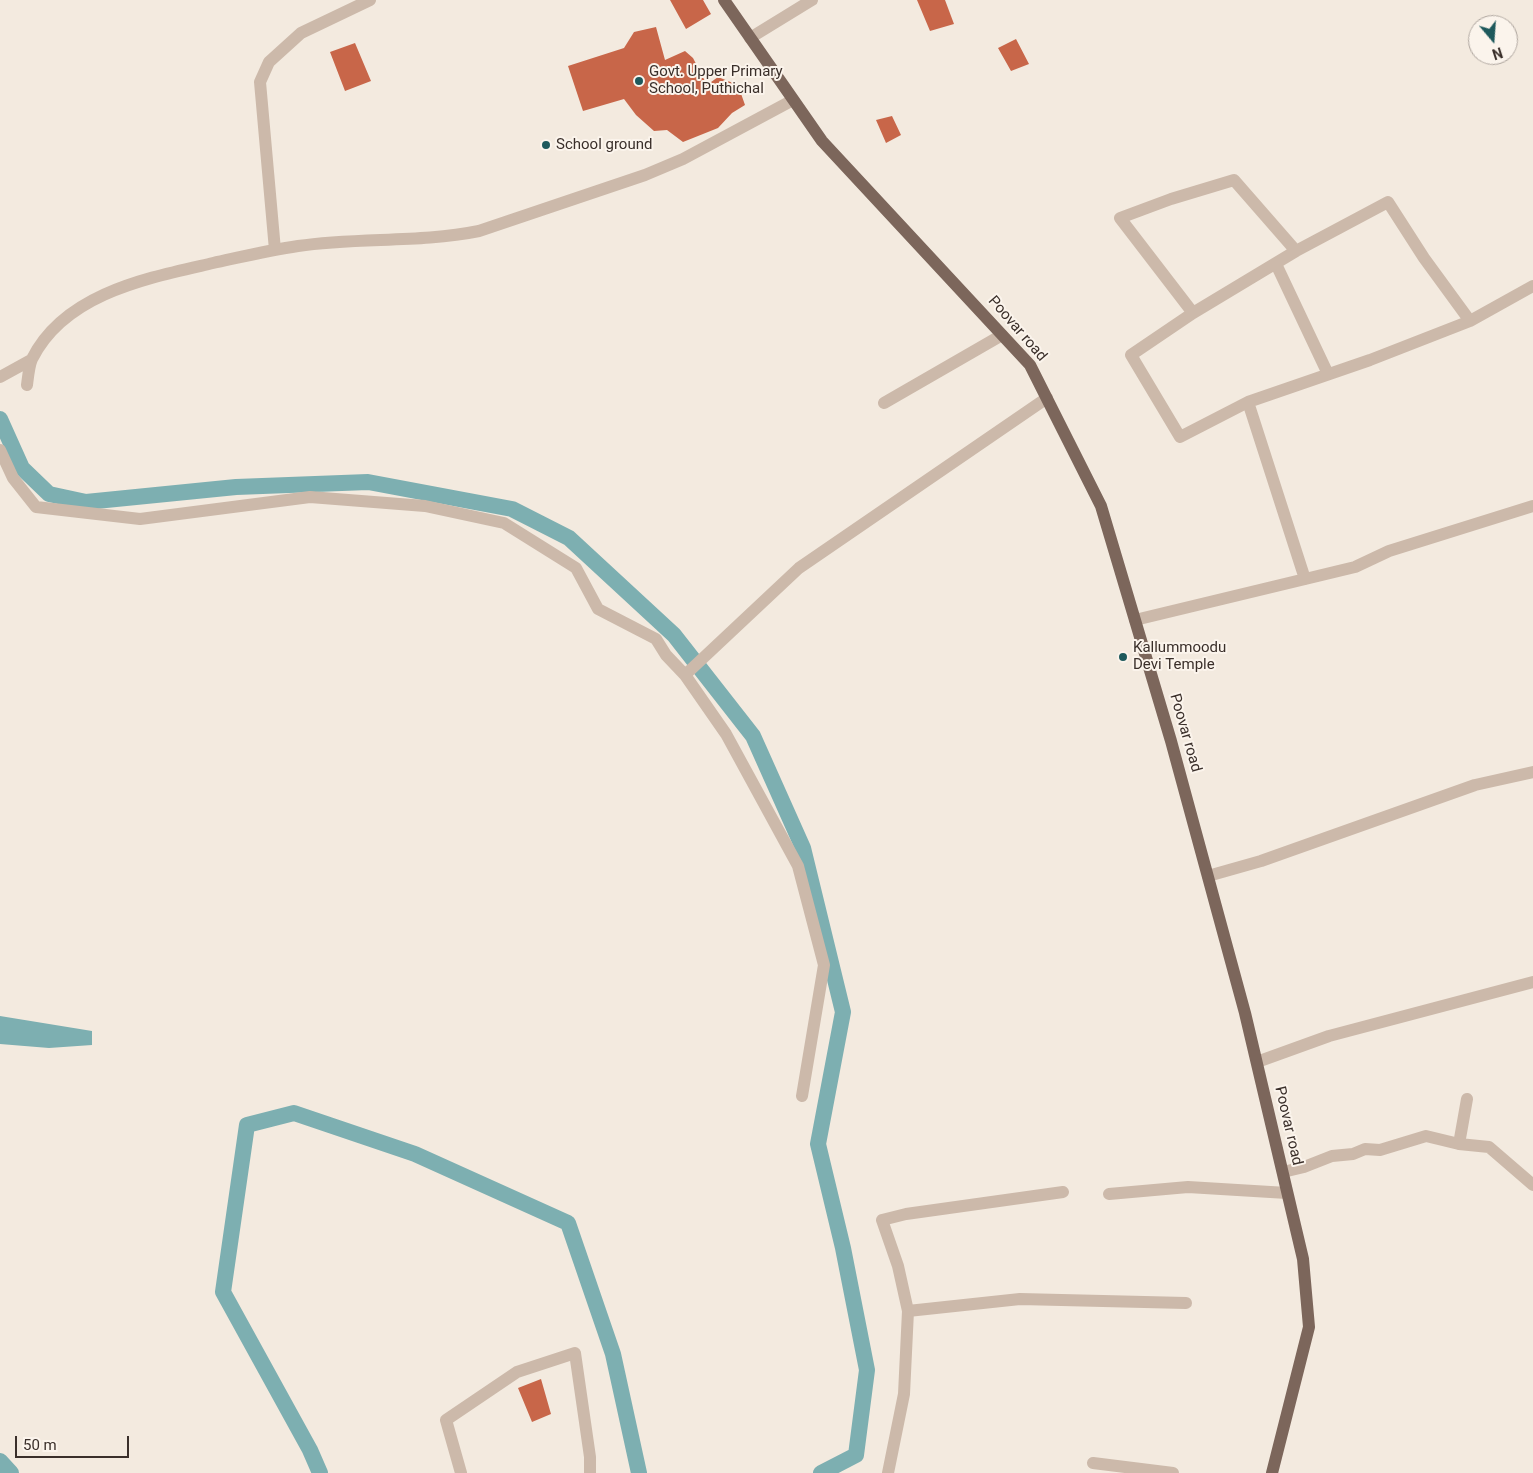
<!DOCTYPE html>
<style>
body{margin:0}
#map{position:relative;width:1533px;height:1473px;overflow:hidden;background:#f3eadf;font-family:Roboto,sans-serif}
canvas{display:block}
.north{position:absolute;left:1468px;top:15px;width:50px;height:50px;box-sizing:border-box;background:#fbf4ec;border:1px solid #aea59e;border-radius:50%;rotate:162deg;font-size:14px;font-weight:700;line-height:20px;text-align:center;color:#3a2f2a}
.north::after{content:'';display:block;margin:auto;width:18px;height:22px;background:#1e595c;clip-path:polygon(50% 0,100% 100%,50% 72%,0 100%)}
.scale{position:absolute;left:15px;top:1436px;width:114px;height:22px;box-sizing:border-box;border:2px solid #3a2f2a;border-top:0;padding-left:6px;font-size:15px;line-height:18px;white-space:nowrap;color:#3a2f2a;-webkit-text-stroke:4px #fbf4ec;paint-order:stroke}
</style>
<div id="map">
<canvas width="1533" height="1473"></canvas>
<div class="north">N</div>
<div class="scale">50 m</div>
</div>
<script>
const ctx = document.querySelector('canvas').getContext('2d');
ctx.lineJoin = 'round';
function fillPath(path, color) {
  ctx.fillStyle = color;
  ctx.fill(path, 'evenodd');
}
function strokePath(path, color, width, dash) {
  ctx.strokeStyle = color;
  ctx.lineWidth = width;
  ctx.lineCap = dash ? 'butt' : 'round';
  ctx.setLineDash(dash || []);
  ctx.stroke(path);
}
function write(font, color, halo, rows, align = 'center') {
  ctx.font = font + ' Roboto,sans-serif';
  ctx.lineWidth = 4;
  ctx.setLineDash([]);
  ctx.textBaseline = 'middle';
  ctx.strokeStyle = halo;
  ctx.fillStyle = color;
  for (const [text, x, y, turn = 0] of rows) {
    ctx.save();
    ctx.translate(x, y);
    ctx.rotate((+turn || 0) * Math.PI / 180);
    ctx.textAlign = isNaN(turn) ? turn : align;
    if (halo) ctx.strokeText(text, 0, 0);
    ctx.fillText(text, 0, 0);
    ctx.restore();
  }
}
const water = new Path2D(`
 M 0,1016 L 92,1031 L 92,1045 L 49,1048 L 0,1044 Z`);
const canal = new Path2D(`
 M 0,419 L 22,468 L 49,494 L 86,502 L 236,487 L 368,482 L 512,509 L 569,538 L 674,635 L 753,736 L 803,848 L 843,1012 L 818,1144 L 843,1248 L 867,1370 L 856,1455 L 821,1473
 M 0,1461 L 11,1473
 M 320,1473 L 310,1450 L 223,1292 L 247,1125 L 294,1113 L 415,1154 L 568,1223 L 613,1354 L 639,1473`);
const building = new Path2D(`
 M 670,0 L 703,0 L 711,14 L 686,29 Z
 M 917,0 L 945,0 L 954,24 L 930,31 Z
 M 656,27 L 665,60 L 685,51 L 693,58 L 707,85 L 718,77 L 738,85 L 745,105 L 732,113 L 718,128 L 683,142 L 667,130 L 654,131 L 636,115 L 624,99 L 583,111 L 568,66 L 624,48 L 634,32 Z
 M 1016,39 L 1029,64 L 1011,71 L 998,48 Z
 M 355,43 L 371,81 L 345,91 L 330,52 Z
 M 892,116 L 901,135 L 886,143 L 876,120 Z
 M 541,1379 L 551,1414 L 532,1422 L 518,1388 Z`);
const minor = new Path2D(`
 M 750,38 L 812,0
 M 275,250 L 260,82 L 269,62 L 301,33 L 370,0
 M 1276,264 L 1328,374
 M 1193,313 L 1296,251
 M 1470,321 L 1424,258 L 1388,202 L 1296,251 L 1234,180 L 1171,199 L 1120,218 L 1193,313 L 1131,355 L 1180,437 L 1248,402 L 1370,360 L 1470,321 L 1533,286
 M 0,377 L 31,360
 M 27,385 C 28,377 29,366 32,359 C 65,293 148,278 213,263 C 241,257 270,250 298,246 C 358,237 420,243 479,231 L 645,175 L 683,159 L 793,100
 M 1248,402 L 1305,579
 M 884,403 L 1002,335
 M 0,450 L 13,478 L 36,507 L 140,519 L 310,497 L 425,506 L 504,523 L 576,568 L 598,609 L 656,639 L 666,655 L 685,675 L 726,734 L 798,866 L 824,965 L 802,1096
 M 1135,620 L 1355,567 L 1389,551 L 1533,506
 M 685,675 L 799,568 L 1047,398
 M 1208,876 L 1261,861 L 1475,785 L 1533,772
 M 1257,1062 L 1329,1036 L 1533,982
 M 1459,1144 L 1467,1099
 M 1283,1172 L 1304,1167 L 1332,1156 L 1353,1154 L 1365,1149 L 1380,1150 L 1426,1136 L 1459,1144 L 1489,1147 L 1533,1185
 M 1109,1194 L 1188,1187 L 1287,1193
 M 908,1311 L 1020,1299 L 1186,1303
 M 1093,1463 L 1173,1473
 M 461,1473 L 446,1420 L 517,1372 L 575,1353 L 590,1457 L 590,1473
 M 888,1473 L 904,1394 L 908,1311 L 898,1266 L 882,1220 L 906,1214 L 1063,1192`);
const primary = new Path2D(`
 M 724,0 L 822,141 L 1030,365 L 1101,506 L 1171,741 L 1245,1013 L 1303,1259 L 1309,1327 L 1272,1473`);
const markers = [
 [639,81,5,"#1e595c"],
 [546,145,5,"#1e595c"],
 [1123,657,5,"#1e595c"]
];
const poiNames = [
 ["Govt. Upper Primary",649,72],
 ["School, Puthichal",649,89],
 ["School ground",556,145],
 ["Kallummoodu",1133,648],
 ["Devi Temple",1133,665]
];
const streetNames = [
 ["Poovar road",1017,329,49],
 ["Poovar road",1185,733,74],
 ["Poovar road",1288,1126,77]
];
fillPath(water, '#7dafb1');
strokePath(canal, '#7dafb1', 16);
fillPath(building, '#c86649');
strokePath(minor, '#ccb9aa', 12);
strokePath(primary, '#7c665b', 12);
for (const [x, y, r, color] of markers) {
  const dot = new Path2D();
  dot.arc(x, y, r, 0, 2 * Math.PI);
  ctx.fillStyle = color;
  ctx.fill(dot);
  strokePath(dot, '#fbf4ec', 2);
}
write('15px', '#3a2f2a', '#fbf4ec', poiNames, 'left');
write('15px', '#3a2f2a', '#fbf4ec', streetNames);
</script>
